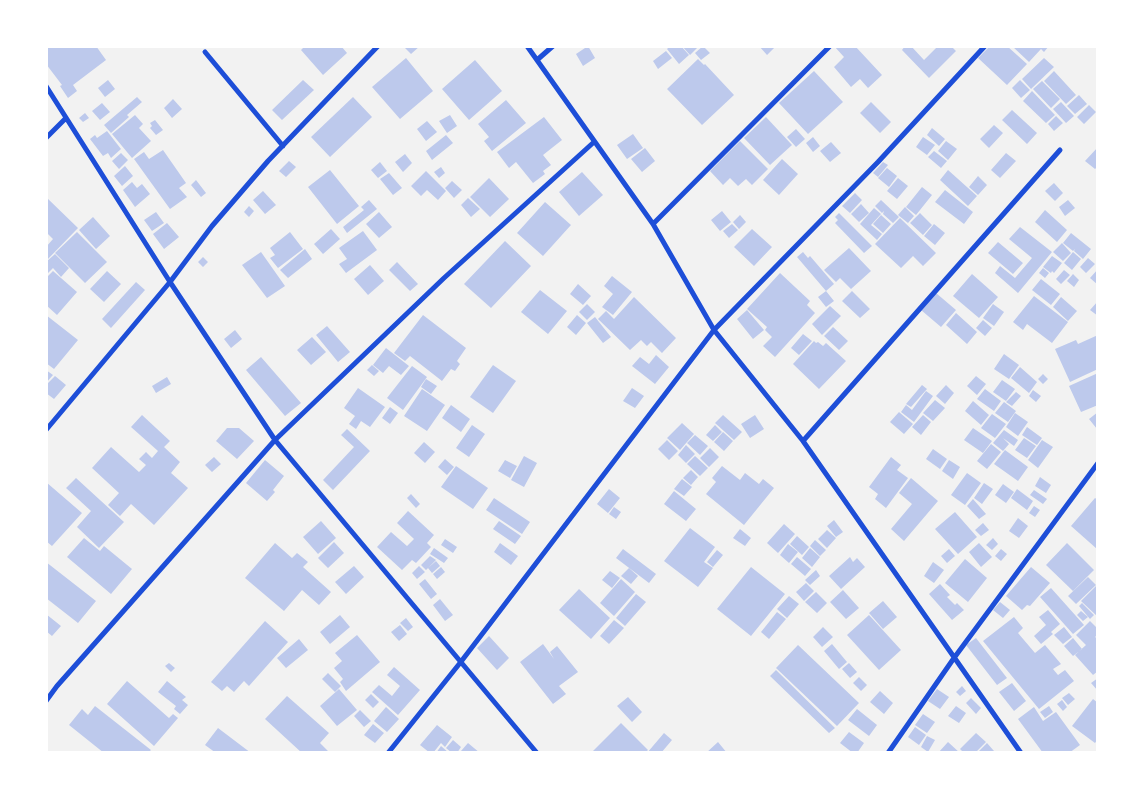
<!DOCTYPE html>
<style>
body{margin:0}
#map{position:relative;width:1144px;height:799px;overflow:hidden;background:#f2f2f2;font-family:Mulish,sans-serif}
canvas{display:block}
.frame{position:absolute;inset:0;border:48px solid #fff;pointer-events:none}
</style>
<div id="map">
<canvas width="1144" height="799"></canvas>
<div class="frame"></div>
</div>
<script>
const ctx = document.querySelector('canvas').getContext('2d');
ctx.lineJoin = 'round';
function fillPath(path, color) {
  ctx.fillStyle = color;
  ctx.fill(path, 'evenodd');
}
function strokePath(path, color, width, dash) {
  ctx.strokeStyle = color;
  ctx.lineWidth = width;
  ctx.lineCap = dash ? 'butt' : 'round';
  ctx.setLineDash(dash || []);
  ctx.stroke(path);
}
const building = new Path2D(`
 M 46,46 L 96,46 L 106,60 L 73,85 L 77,91 L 68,98 L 60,86 L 62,85 L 46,64 Z
 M 305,46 L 341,46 L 347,53 L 323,75 L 301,50 Z
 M 403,46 L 420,46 L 411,54 Z
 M 588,46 L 595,58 L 583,66 L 576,54 Z
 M 670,46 L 681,46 L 689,55 L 679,64 L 667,49 Z
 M 682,46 L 699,46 L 690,55 Z
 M 703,46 L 710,53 L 701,60 L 695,53 Z
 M 759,46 L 776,46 L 767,55 Z
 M 834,46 L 855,46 L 882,75 L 868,88 L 860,79 L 851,87 L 834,67 L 844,57 Z
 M 905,46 L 911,46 L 924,60 L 938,46 L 951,46 L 956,51 L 929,78 L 902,50 Z
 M 990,46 L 1007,46 L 1027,64 L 1007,85 L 978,58 Z
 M 1012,46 L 1049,46 L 1044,52 L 1041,49 L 1029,62 Z
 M 666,51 L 672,58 L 658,69 L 653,61 Z
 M 406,58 L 433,91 L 400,119 L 372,87 Z
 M 1044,58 L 1054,67 L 1031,89 L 1022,79 Z
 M 698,59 L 704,65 L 705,64 L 734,95 L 702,125 L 667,89 Z
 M 475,60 L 502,91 L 469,120 L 442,89 Z
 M 814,71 L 843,102 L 808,134 L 779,103 Z
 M 1054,71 L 1076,95 L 1066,104 L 1044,81 Z
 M 108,80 L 115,89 L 105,97 L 98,88 Z
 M 303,80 L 314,90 L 282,120 L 272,110 Z
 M 1020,80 L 1030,90 L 1021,98 L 1012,88 Z
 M 1042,81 L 1060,99 L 1051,108 L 1033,89 Z
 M 1032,91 L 1055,115 L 1046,123 L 1023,101 Z
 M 1079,95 L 1087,104 L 1075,114 L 1067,106 Z
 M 137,97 L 142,102 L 127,115 L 129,117 L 111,133 L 104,125 Z
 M 353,97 L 372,117 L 330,157 L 311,137 Z
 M 173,99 L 182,109 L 172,118 L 164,108 Z
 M 506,100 L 526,123 L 492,151 L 484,141 L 489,137 L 478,124 Z
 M 871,102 L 891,122 L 880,133 L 860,113 Z
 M 1061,102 L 1074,116 L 1066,123 L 1053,109 Z
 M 102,103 L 110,112 L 100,120 L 92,111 Z
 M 1089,105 L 1096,112 L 1084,124 L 1077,117 Z
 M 1012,110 L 1037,133 L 1027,144 L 1002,120 Z
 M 85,113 L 89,118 L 83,122 L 79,118 Z
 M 135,115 L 143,124 L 139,128 L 151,141 L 132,158 L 112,134 Z
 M 450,115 L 457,126 L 447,133 L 439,121 Z
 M 1056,116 L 1063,123 L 1054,131 L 1048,124 Z
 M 544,117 L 562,140 L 543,155 L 551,165 L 543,171 L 545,174 L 533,183 L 516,162 L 509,168 L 497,152 Z
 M 766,117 L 792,145 L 770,165 L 744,138 Z
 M 155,120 L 163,130 L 156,135 L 150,128 L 152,126 L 150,123 Z
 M 427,121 L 437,132 L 426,141 L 417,129 Z
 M 994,125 L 1003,133 L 989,148 L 980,139 Z
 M 932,128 L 945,139 L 939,146 L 927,135 Z
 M 796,129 L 805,139 L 796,147 L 787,137 Z
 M 107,131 L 121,149 L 111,158 L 108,153 L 103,156 L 90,139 L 95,135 L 97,138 Z
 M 633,134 L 643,148 L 627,159 L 617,145 Z
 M 446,135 L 453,143 L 432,160 L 426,151 Z
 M 813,137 L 820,146 L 813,152 L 806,143 Z
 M 923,137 L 935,145 L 927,155 L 916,147 Z
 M 740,141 L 768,169 L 752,185 L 746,179 L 738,186 L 730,178 L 723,185 L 710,171 Z
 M 946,141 L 957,149 L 948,160 L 938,151 Z
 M 831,142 L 841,153 L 830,162 L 820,151 Z
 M 1098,147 L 1098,166 L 1095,169 L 1085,161 Z
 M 645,148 L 655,161 L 642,172 L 631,159 Z
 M 163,150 L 186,183 L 179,188 L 187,197 L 170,209 L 134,159 L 144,152 L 149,159 Z
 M 934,151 L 947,161 L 941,168 L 928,157 Z
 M 121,153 L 128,160 L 119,169 L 112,161 Z
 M 1006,153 L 1016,161 L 1000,178 L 991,170 Z
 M 405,154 L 412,163 L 403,172 L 395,162 Z
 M 782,159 L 798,174 L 779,195 L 763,180 Z
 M 289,161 L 296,167 L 286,177 L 279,171 Z
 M 380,162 L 387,171 L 378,178 L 371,170 Z
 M 883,162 L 888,165 L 878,177 L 873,173 Z
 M 125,166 L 133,176 L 122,186 L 114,176 Z
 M 441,167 L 445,173 L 439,178 L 434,172 Z
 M 887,168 L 897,176 L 889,187 L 878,178 Z
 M 330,170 L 359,206 L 337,224 L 308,187 Z
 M 948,170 L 977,196 L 968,206 L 940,180 Z
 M 426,171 L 446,191 L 438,200 L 427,190 L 421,196 L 411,186 Z
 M 582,172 L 603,195 L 579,216 L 559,192 Z
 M 389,173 L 402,188 L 393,195 L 380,179 Z
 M 978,176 L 987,185 L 978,195 L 969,187 Z
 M 489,178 L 509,199 L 490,217 L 470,197 Z
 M 898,178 L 908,186 L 897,199 L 887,191 Z
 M 196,180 L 206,193 L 201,197 L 191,185 Z
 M 452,181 L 462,190 L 454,198 L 445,188 Z
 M 132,182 L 137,188 L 142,184 L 150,194 L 135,207 L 123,190 Z
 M 1054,183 L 1063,193 L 1055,201 L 1045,191 Z
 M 922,187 L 932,195 L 916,215 L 906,207 Z
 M 945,190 L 973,212 L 964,224 L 935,202 Z
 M 263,191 L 276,205 L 265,214 L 253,200 Z
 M 855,193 L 862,200 L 850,213 L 842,206 Z
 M 46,197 L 78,228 L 46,261 L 46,247 L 53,239 L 46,232 Z
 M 468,198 L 480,209 L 471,217 L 461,205 Z
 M 369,200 L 377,209 L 347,233 L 343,227 L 364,210 L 361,207 Z
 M 881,200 L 899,217 L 893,223 L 883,214 L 884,211 L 882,213 L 875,206 Z
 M 1068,200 L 1075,208 L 1065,216 L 1059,207 Z
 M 545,202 L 571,225 L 543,256 L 517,233 Z
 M 861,204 L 869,213 L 859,222 L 851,214 Z
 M 249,206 L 254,211 L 249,217 L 244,212 Z
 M 905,207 L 914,216 L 908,223 L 898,215 Z
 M 874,208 L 881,214 L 871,225 L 882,234 L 877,240 L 860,224 Z
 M 1045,210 L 1067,230 L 1057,242 L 1035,222 Z
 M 722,211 L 731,222 L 720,231 L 711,220 Z
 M 156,212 L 164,223 L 152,231 L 144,220 Z
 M 379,212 L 392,227 L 379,238 L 366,224 Z
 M 839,213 L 872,246 L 864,253 L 835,223 L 838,220 L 835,217 Z
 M 920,213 L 932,225 L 923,235 L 910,223 Z
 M 740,215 L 746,222 L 739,229 L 733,222 Z
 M 881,215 L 891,224 L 883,233 L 873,224 Z
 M 93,217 L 110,236 L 96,249 L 79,230 Z
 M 900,218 L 936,253 L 923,266 L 913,256 L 901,268 L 875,244 Z
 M 167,223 L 179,237 L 164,249 L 153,234 Z
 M 732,224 L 738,230 L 729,238 L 723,231 Z
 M 934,224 L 945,233 L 935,245 L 924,236 Z
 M 1020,227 L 1052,252 L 1018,293 L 995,273 L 1000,266 L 1015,278 L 1032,258 L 1009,239 Z
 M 331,229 L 340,239 L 323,254 L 314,244 Z
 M 752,229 L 772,247 L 754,266 L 734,247 Z
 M 363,231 L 377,250 L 346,273 L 339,264 L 347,259 L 339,248 Z
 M 77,232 L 107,262 L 85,283 L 55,253 Z
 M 290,232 L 303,249 L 278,268 L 270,258 L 275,255 L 270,248 Z
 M 1071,233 L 1091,249 L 1083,259 L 1074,251 L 1075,249 L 1073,251 L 1063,243 Z
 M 505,241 L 531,266 L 491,308 L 464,284 Z
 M 998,242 L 1023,263 L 1013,274 L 988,253 Z
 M 1062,243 L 1071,253 L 1063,261 L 1053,252 Z
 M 849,248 L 871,271 L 851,289 L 840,278 L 836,282 L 824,270 Z
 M 305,249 L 312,259 L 288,278 L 280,270 Z
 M 261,252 L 285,286 L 267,298 L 242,265 Z
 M 803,252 L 808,258 L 810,256 L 834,284 L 826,291 L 797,257 Z
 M 1073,252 L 1081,259 L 1072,270 L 1064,263 Z
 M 55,254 L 69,268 L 61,277 L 53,268 L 46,275 L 46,262 Z
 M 1052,256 L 1062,263 L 1054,273 L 1052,271 L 1051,273 L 1043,267 Z
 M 203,257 L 208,262 L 203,267 L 198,262 Z
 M 1088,258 L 1095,264 L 1086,273 L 1080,267 Z
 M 397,262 L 418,284 L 410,291 L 389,270 Z
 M 370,265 L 384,281 L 368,295 L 354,279 Z
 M 1043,268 L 1049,273 L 1045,278 L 1039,273 Z
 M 1098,269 L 1098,285 L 1090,278 Z
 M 1064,270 L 1070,275 L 1061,284 L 1056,279 Z
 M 53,271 L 77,292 L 57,315 L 46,305 L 46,278 Z
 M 107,271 L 121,284 L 104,302 L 90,289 Z
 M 780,273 L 810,301 L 807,305 L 815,313 L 775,357 L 763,346 L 772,337 L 765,330 L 767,327 L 747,309 Z
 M 972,274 L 998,297 L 979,318 L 953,296 Z
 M 1073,274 L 1079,280 L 1074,287 L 1067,281 Z
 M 612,276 L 632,292 L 613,315 L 602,307 L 613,294 L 604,286 Z
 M 1041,279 L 1060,294 L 1051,305 L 1032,290 Z
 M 136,282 L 145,290 L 111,328 L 102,319 Z
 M 578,284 L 591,296 L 583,305 L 570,294 Z
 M 540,290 L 567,311 L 548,334 L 521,312 Z
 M 826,291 L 834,301 L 826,307 L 818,297 Z
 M 852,291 L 870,309 L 860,318 L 842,301 Z
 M 936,293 L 956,310 L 941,327 L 921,310 Z
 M 1034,296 L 1068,322 L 1052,343 L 1027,324 L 1023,330 L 1013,322 Z
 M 634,297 L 676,338 L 662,353 L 651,342 L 647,346 L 641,340 L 630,350 L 598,319 L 606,311 L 614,319 Z
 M 1061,297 L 1077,311 L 1068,321 L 1053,307 Z
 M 1098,301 L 1098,316 L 1090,310 Z
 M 587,304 L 595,312 L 587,320 L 579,312 Z
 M 993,304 L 1004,312 L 994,326 L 983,318 Z
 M 830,306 L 841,316 L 822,335 L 812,324 Z
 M 747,310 L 764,330 L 753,339 L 737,319 Z
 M 956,313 L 977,332 L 967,344 L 946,325 Z
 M 46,315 L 78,340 L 54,369 L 46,363 Z
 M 423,315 L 466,348 L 457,361 L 460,364 L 455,371 L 451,369 L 442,381 L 410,356 L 405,361 L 394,353 Z
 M 577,315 L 586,323 L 576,335 L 567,327 Z
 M 595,317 L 611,337 L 603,343 L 587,323 Z
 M 983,320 L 992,328 L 985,336 L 976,328 Z
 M 327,326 L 350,352 L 338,362 L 316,335 Z
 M 833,327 L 848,341 L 839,350 L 824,336 Z
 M 235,330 L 242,339 L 231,348 L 224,339 Z
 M 803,334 L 812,341 L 799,355 L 791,348 Z
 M 1098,335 L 1098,369 L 1070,382 L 1055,349 L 1076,340 L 1078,344 Z
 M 312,337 L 326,352 L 311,365 L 297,350 Z
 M 814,341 L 816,343 L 818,342 L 823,346 L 826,343 L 846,361 L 819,389 L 793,364 Z
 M 386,348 L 409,366 L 401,375 L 389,366 L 383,373 L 373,365 Z
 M 1004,354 L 1019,365 L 1009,379 L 994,369 Z
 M 656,355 L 669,367 L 655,384 L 632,366 L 640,357 L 649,364 Z
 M 261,357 L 301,403 L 285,416 L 246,370 Z
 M 372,365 L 379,371 L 374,376 L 367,370 Z
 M 493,365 L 516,381 L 493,413 L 470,397 Z
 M 412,366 L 427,377 L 403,410 L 387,398 Z
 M 1020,367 L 1037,382 L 1029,393 L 1011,378 Z
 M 46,370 L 53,375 L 46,383 Z
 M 1098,373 L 1098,405 L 1081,412 L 1069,386 Z
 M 1043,374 L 1048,379 L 1043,384 L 1038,379 Z
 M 55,376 L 66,385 L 54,399 L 46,393 L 46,385 Z
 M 976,376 L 986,384 L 977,395 L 967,386 Z
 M 167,377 L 171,384 L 156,393 L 152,386 Z
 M 426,379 L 437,386 L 431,394 L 421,387 Z
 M 1002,380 L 1015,389 L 1006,401 L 993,392 Z
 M 922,385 L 927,389 L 911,407 L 906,404 Z
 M 946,385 L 954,393 L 945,404 L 936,396 Z
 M 358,388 L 385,407 L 370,427 L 361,421 L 356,429 L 349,424 L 355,416 L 344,408 Z
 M 632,388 L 644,396 L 635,408 L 623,401 Z
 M 422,389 L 445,405 L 427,431 L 404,416 Z
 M 985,389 L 1001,401 L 994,411 L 977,399 Z
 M 1033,390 L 1041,396 L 1036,402 L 1029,396 Z
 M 926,391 L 933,396 L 914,422 L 901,412 L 906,405 L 912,410 Z
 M 1016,392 L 1021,396 L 1012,406 L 1006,402 Z
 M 935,400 L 945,408 L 933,421 L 923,413 Z
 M 973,401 L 989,415 L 981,425 L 965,411 Z
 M 1004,402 L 1016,411 L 1008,422 L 995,413 Z
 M 451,405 L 470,419 L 461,432 L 442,418 Z
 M 390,407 L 398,413 L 390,424 L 382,418 Z
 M 899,412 L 913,424 L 904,434 L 890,422 Z
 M 1098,412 L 1098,428 L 1097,429 L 1089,419 Z
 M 1015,413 L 1028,422 L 1018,436 L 1006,427 Z
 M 992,414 L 1006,424 L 995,438 L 981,428 Z
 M 142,415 L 170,441 L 164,447 L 180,462 L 171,473 L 188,488 L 154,525 L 131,504 L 120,516 L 108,505 L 119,493 L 92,468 L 111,447 L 139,472 L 146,465 L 139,459 L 146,452 L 152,458 L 158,451 L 131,427 Z
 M 723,415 L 742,432 L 734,440 L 715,423 Z
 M 755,415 L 764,429 L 750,438 L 741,424 Z
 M 923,415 L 931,422 L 921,435 L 912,427 Z
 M 682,423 L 694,434 L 680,450 L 667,438 Z
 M 472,425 L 485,434 L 469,457 L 456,448 Z
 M 715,425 L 722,432 L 713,441 L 706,435 Z
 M 1027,427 L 1042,438 L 1037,445 L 1022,435 Z
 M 227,428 L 239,428 L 254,441 L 237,459 L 216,441 Z
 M 973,428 L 992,441 L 983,453 L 964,440 Z
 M 347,429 L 370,451 L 333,490 L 323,480 L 354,447 L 341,435 Z
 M 1004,430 L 1018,440 L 1014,446 L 1003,438 L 1009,444 L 1003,451 L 993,443 Z
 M 723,432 L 733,441 L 724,451 L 714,442 Z
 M 695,435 L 708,446 L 700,455 L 687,443 Z
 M 1024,438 L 1036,446 L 1027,458 L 1015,450 Z
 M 667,440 L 678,451 L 669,460 L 658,449 Z
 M 1042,440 L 1053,447 L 1038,468 L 1028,460 Z
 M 424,442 L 435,452 L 425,463 L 414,453 Z
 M 991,444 L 1001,452 L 987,469 L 977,461 Z
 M 686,445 L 695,454 L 686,463 L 678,455 Z
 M 710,448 L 719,457 L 709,467 L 700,458 Z
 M 933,449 L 947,459 L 940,469 L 926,459 Z
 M 1005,450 L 1028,467 L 1018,481 L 994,464 Z
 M 524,456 L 537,463 L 524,487 L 511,480 Z
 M 695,456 L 708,468 L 700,476 L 687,464 Z
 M 214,457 L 221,464 L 212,472 L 205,465 Z
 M 891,457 L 901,465 L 897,470 L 908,478 L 886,508 L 875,499 L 878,494 L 869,487 Z
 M 445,459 L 454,467 L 447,475 L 438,467 Z
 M 265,460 L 284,476 L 273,490 L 275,492 L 267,501 L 246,483 Z
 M 505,460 L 517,466 L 510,478 L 498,471 Z
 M 949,460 L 960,467 L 953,479 L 942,471 Z
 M 456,466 L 488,488 L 473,509 L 441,487 Z
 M 722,466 L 740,480 L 745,473 L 759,484 L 763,479 L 774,488 L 744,525 L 706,494 L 716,482 L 712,478 Z
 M 691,470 L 698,477 L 691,485 L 683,478 Z
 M 967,473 L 981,483 L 965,505 L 951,495 Z
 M 1040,477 L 1051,485 L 1046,493 L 1035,486 Z
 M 76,478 L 124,522 L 99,548 L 77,527 L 91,511 L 66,488 Z
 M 911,478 L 938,501 L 904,541 L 891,529 L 912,504 L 899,493 Z
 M 682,479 L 692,487 L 684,496 L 674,489 Z
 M 46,482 L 82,513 L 52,546 L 46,541 Z
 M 984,483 L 993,489 L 982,504 L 974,498 Z
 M 1003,484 L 1014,492 L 1006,503 L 995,495 Z
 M 609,489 L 620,498 L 608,513 L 597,504 Z
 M 1017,489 L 1033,501 L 1027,510 L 1011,498 Z
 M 1034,490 L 1047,499 L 1043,504 L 1030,495 Z
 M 674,491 L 696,509 L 686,521 L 664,504 Z
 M 411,494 L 420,504 L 416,508 L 407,498 Z
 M 494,498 L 530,522 L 522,534 L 486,510 Z
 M 1095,498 L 1098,500 L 1097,549 L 1071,526 Z
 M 973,499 L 986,514 L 979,519 L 967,506 Z
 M 1034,506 L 1040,510 L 1035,517 L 1029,513 Z
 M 614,507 L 621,512 L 616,519 L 609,514 Z
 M 408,511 L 434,535 L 427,543 L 431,547 L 416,563 L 412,560 L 402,570 L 377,547 L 391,532 L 407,546 L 414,539 L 397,523 Z
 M 955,512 L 977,537 L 958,554 L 935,529 Z
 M 1018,518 L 1028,526 L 1019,538 L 1009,531 Z
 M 834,520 L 843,532 L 836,537 L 827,526 Z
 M 321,521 L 336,538 L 318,554 L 303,537 Z
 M 499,521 L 521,536 L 515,544 L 493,529 Z
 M 983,523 L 989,530 L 981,536 L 975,530 Z
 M 784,524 L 795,534 L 778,553 L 767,543 Z
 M 690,528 L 715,547 L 704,562 L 713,568 L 698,587 L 664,561 Z
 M 740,529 L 751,538 L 745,546 L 733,538 Z
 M 827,530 L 836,538 L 827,548 L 818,539 Z
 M 797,536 L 809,547 L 802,555 L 790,544 Z
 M 84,538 L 100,551 L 104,546 L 132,569 L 111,594 L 67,557 Z
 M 993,538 L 998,544 L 992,550 L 986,545 Z
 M 445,539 L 457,547 L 453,553 L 441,545 Z
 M 815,540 L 826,550 L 820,556 L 810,546 Z
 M 334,542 L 344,553 L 328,568 L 318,558 Z
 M 275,543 L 292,558 L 297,553 L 308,562 L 303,567 L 331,592 L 319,605 L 302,590 L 284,611 L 245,578 Z
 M 500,543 L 518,556 L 511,565 L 494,552 Z
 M 979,543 L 992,557 L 981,567 L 969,552 Z
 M 1067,543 L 1094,570 L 1073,591 L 1046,565 Z
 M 788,544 L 798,552 L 789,563 L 780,555 Z
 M 434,548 L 448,558 L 444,563 L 430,554 Z
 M 810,548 L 820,557 L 812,567 L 802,558 Z
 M 623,549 L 656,574 L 649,583 L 616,558 Z
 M 949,549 L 955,556 L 947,563 L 941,556 Z
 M 1001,549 L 1007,554 L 1001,561 L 995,556 Z
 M 717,550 L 723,555 L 713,567 L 707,562 Z
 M 430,556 L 436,560 L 426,570 L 421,565 Z
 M 797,557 L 811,569 L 805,576 L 791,564 Z
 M 850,557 L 853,562 L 857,558 L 865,567 L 841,589 L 829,576 Z
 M 965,559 L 987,578 L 968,602 L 945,583 Z
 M 436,561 L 440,566 L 432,573 L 428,568 Z
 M 46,562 L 96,601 L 78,623 L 46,598 L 48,593 L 46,592 Z
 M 933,562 L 944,570 L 934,583 L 924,576 Z
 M 354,566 L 364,577 L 346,594 L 335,582 Z
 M 419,566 L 425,572 L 417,579 L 412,573 Z
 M 441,567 L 445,572 L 437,579 L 433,574 Z
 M 751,567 L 785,594 L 751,636 L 717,609 Z
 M 1031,567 L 1050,583 L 1030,606 L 1027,605 L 1022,610 L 1006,596 Z
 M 629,568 L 638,576 L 631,584 L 621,576 Z
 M 816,570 L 820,576 L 810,585 L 805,580 Z
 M 610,571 L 620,578 L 612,588 L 602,580 Z
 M 1088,577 L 1096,585 L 1076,604 L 1068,596 Z
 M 425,579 L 437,594 L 431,599 L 419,584 Z
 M 621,579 L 635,592 L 614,616 L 600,603 Z
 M 806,583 L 814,591 L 804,601 L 796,592 Z
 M 940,584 L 950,595 L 947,597 L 955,605 L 957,603 L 964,610 L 952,620 L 929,594 Z
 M 1098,584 L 1098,617 L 1081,601 Z
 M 1051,588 L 1084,625 L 1073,634 L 1040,597 Z
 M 579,589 L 610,618 L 591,639 L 559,610 Z
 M 843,590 L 859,608 L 846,619 L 830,602 Z
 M 816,592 L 827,603 L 817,613 L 805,602 Z
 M 636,594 L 646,602 L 625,626 L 616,618 Z
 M 789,596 L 799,604 L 787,618 L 777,609 Z
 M 440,599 L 453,615 L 445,621 L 433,605 Z
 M 883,601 L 897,617 L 883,629 L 869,613 Z
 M 1000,602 L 1010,610 L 1003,618 L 993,610 Z
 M 1082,603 L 1094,615 L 1090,619 L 1079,606 Z
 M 1048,610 L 1060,624 L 1051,632 L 1053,634 L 1041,644 L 1034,636 L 1046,625 L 1039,617 Z
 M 1081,611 L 1088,617 L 1083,621 L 1077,615 Z
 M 777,612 L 786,619 L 769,639 L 761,632 Z
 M 46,614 L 61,626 L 52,636 L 46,631 Z
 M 340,615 L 350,627 L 330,644 L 320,632 Z
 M 869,615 L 901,650 L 879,670 L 847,635 Z
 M 1014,617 L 1023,628 L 1018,633 L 1035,653 L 1045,645 L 1061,664 L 1053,669 L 1058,675 L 1065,670 L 1074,681 L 1039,709 L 983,641 Z
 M 406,618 L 413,627 L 408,631 L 400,623 Z
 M 614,620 L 624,628 L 609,644 L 600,636 Z
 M 265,621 L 288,642 L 249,686 L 244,681 L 234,692 L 227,686 L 222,691 L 211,682 Z
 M 1090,621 L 1098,629 L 1098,634 L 1095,637 L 1098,639 L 1098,671 L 1093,675 L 1075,655 L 1086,645 L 1076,635 Z
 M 400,625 L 407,634 L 399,641 L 391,632 Z
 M 823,627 L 833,637 L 822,647 L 813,637 Z
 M 1064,627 L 1072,637 L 1063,644 L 1054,635 Z
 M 357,635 L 380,662 L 346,691 L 340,682 L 343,679 L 334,668 L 342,661 L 335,653 Z
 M 489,636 L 509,658 L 497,670 L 477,648 Z
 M 976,638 L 1007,678 L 997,685 L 966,645 Z
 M 1073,638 L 1082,649 L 1073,656 L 1064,646 Z
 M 299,639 L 308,650 L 286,668 L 277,658 Z
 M 543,644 L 554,659 L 550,652 L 557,646 L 578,672 L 559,686 L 566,694 L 553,704 L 520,662 Z
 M 832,644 L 847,662 L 839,669 L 824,651 Z
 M 798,645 L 859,703 L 837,726 L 776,668 Z
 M 169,663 L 175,668 L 171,672 L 165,666 Z
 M 849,663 L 857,672 L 850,678 L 842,669 Z
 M 394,667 L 420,690 L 398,715 L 372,692 L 379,685 L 392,696 L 400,686 L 387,675 Z
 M 776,670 L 835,728 L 829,733 L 770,676 Z
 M 328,673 L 341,686 L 335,692 L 322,679 Z
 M 859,677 L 867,685 L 861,691 L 853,683 Z
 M 1098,678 L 1098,691 L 1091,683 Z
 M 127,681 L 169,718 L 173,714 L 178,718 L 154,746 L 107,704 Z
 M 167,681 L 186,697 L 182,700 L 188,705 L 180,714 L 174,709 L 176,706 L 158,692 Z
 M 1012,683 L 1026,701 L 1014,711 L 999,692 Z
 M 962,686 L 966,691 L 960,696 L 956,692 Z
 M 339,689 L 357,710 L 337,726 L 320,706 Z
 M 937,689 L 949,697 L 940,709 L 928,701 Z
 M 880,691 L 893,703 L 884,714 L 870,702 Z
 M 1069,693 L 1075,699 L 1068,705 L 1062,698 Z
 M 371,694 L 379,702 L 373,708 L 365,700 Z
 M 287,696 L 329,733 L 320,743 L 329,752 L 328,753 L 302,753 L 265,719 Z
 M 628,697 L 642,712 L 632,722 L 617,706 Z
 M 971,698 L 981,708 L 976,714 L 966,703 Z
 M 1093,699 L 1098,703 L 1098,739 L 1095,743 L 1072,726 Z
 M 1062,700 L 1067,707 L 1063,711 L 1057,704 Z
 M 95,706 L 151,750 L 148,753 L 104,753 L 69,725 L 82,709 L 88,715 Z
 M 956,706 L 966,713 L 959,723 L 948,716 Z
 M 1049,706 L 1053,712 L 1045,718 L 1040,712 Z
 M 386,707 L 399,719 L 387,732 L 374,721 Z
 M 1034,707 L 1043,721 L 1056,712 L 1080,745 L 1069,753 L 1043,753 L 1018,719 Z
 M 857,709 L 877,725 L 869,736 L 848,720 Z
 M 360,710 L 371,721 L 364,727 L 354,716 Z
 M 923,714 L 935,722 L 927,733 L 915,725 Z
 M 621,723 L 648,750 L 645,753 L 591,753 Z
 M 373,724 L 384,733 L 375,743 L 364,735 Z
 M 437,725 L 452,737 L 445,747 L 441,743 L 433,753 L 430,753 L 420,745 Z
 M 915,727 L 926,735 L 919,745 L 908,737 Z
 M 218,728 L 251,753 L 216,753 L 205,745 Z
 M 849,732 L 864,743 L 857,753 L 853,753 L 840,743 Z
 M 664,733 L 672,740 L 661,753 L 647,753 Z
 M 976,733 L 986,742 L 975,753 L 964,753 L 960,749 Z
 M 927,736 L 935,740 L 928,752 L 921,747 Z
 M 453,740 L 461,747 L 457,753 L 452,753 L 446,748 Z
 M 718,742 L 727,753 L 706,753 Z
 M 948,742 L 960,753 L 938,753 Z
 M 468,743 L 480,753 L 463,753 L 461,751 Z
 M 987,743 L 994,751 L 991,753 L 977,753 Z
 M 441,746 L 449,753 L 436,753 Z`);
const minor = new Path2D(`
 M 527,46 L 653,224 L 714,330 L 803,441 L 1021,753
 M 205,52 L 283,146
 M 537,60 L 553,46
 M 46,86 L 170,282 L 275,440 L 537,753
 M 46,138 L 66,118
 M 653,224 L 830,46
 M 46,430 L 170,282 L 212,226 L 268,161 L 378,46
 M 803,441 L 1060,150
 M 46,701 L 57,686 L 275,440 L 444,278 L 594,142
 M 388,753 L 460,663 L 714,330 L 878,162 L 985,46
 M 888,753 L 954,658 L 1098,463`);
fillPath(building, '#bdc9ec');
strokePath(minor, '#1d4ed8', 5);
</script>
